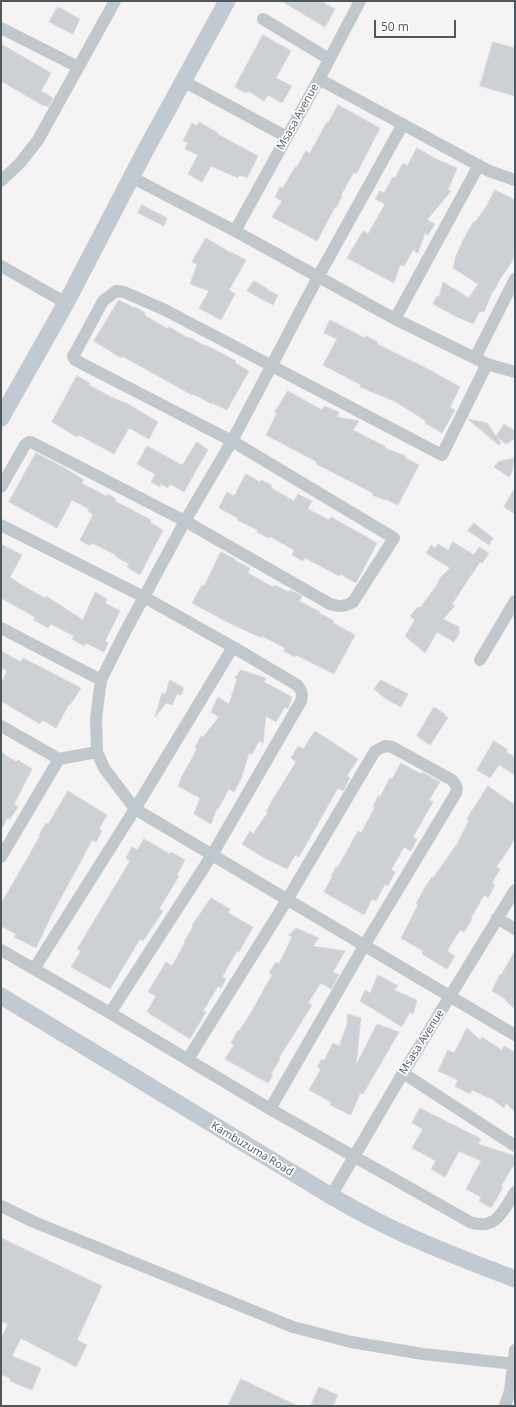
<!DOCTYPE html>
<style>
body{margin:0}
#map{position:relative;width:516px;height:1407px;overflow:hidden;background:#f5f3f3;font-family:"Open Sans",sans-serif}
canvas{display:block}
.frame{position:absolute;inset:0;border:2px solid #4c575e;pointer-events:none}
.scale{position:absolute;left:374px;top:20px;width:82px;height:18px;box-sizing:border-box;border:2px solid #4c575e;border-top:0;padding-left:5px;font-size:12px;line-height:14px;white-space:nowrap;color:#4c575e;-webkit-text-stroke:3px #fff;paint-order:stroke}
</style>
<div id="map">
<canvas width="516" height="1407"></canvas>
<div class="frame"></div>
<div class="scale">50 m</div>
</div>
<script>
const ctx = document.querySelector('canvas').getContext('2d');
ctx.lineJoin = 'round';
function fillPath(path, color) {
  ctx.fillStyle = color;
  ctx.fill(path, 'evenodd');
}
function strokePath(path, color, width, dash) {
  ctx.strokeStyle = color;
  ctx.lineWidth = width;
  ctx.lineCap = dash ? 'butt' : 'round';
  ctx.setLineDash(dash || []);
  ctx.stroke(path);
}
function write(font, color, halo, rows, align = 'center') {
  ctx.font = font + ' "Open Sans",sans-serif';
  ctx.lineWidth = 3.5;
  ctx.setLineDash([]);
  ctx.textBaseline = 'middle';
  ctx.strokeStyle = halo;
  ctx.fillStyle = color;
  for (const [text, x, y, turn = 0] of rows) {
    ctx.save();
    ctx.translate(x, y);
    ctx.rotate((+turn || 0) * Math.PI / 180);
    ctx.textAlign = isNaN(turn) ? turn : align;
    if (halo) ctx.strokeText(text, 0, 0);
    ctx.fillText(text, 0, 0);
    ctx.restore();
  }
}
const building = new Path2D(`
 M 282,1 L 321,1 L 335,9 L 325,27 Z
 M 58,7 L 80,19 L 73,34 L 49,22 Z
 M 263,35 L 291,51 L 276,78 L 292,86 L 282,103 L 268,95 L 264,101 L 248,91 L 246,93 L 235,87 Z
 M 493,42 L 515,48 L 515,96 L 480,86 Z
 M 1,44 L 51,73 L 41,91 L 53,98 L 48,107 L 45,105 L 44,106 L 1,81 Z
 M 338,105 L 380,128 L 363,161 L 356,174 L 354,172 L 341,195 L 342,196 L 336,208 L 335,207 L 317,241 L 272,217 L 282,201 L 275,197 L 280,187 L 283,188 L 295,167 L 296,168 L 306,151 L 310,153 L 327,122 L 328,123 Z
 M 199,122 L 218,133 L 217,134 L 258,156 L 247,178 L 240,175 L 238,178 L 211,166 L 202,182 L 188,174 L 198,155 L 185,149 L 188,143 L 183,141 L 192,123 L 197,126 Z
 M 417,148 L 436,159 L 457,168 L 448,190 L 451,191 L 427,220 L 435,224 L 428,235 L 425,233 L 418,253 L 413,250 L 404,266 L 400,265 L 394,283 L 347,258 L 363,231 L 368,234 L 385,204 L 375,199 L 380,191 L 384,193 L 393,177 L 395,178 L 403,163 L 407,166 Z
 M 495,190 L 515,200 L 515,248 L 513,260 L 500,279 L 494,291 L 493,290 L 484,312 L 480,311 L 473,324 L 455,316 L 433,304 L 437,296 L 439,297 L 443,282 L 469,298 L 478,284 L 453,268 L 456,256 L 463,240 L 474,221 L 475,222 L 486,207 Z
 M 142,205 L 167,218 L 164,226 L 138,213 Z
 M 206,238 L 231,253 L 231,252 L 246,260 L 229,290 L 235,294 L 221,320 L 199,308 L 209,291 L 190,284 L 197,265 L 192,262 Z
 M 254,281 L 268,289 L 267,290 L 278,295 L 273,305 L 247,291 Z
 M 119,300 L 134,308 L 135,307 L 145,313 L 144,315 L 168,329 L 169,327 L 188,338 L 189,337 L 205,346 L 205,345 L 221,353 L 236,361 L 235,363 L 249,371 L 227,410 L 212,403 L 212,404 L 193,394 L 192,395 L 122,356 L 121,358 L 94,341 Z
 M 330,320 L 365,338 L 366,336 L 378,342 L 377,344 L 428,369 L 460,387 L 450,407 L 455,410 L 442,433 L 425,423 L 426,421 L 396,402 L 360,387 L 361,385 L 323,365 L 337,339 L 324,333 Z
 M 77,376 L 90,383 L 89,385 L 111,397 L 128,404 L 158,422 L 149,439 L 129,428 L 114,454 L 79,435 L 77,437 L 52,422 Z
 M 288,391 L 322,410 L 324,406 L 339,412 L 337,417 L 359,421 L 353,430 L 386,447 L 385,448 L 406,456 L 405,458 L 419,465 L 398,505 L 385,499 L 385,500 L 372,495 L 373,493 L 326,469 L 316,464 L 317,462 L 266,435 L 277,413 L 275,412 Z
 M 468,419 L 487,423 L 496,436 L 504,424 L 515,431 L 514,439 L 506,444 L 497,437 L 501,443 L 499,445 Z
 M 197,442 L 208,450 L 194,474 L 184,492 L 170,484 L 168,488 L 161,484 L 160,487 L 151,482 L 155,474 L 137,464 L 147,446 L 182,465 Z
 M 36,453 L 63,467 L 84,480 L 81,483 L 106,496 L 108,494 L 116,499 L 115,501 L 151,520 L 150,522 L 163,530 L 140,575 L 127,567 L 129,564 L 115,556 L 116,555 L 92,543 L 90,546 L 80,540 L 93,515 L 88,511 L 89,509 L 72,500 L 57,528 L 9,502 Z
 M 514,458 L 512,472 L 509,477 L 494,467 L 498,462 Z
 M 246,474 L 260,482 L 261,480 L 272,485 L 271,488 L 294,501 L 298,494 L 312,501 L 308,509 L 329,520 L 331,517 L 377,543 L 356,583 L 340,574 L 339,576 L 305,558 L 303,561 L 292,555 L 294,550 L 269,536 L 269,538 L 257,532 L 258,530 L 237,520 L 238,518 L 219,508 L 227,492 L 234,496 Z
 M 515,488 L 515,514 L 504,507 Z
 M 474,523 L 493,538 L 489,545 L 468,531 Z
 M 453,542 L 474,555 L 479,547 L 489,553 L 482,563 L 480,562 L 452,604 L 455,606 L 443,619 L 459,627 L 459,634 L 454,642 L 437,632 L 425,653 L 405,636 L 415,620 L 410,616 L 418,607 L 420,608 L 437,585 L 440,578 L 450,568 L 426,553 L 431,545 L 435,548 L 438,544 L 448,550 Z
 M 1,544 L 22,555 L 10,577 L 25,587 L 45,598 L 46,596 L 83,620 L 95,592 L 107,599 L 105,603 L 120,611 L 105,641 L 108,643 L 104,652 L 86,643 L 84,646 L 72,639 L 74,636 L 51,624 L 48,628 L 34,620 L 35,617 L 1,598 Z
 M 221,552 L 235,559 L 234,560 L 250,568 L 248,573 L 273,587 L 274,585 L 289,592 L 290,590 L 302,596 L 299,601 L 320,612 L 319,613 L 334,621 L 333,623 L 355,635 L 334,674 L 296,655 L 295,657 L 284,651 L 285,648 L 262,636 L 262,638 L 229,623 L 192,603 L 202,585 L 204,586 Z
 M 1,651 L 21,662 L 23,658 L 81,688 L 70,705 L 69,704 L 56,728 L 42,720 L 40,724 L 1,701 L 1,684 L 7,671 L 1,667 Z
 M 241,670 L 266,678 L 264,682 L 292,697 L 288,709 L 285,707 L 276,722 L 266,716 L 263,743 L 259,741 L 252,754 L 249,753 L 241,779 L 234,792 L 229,789 L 218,809 L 217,808 L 211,824 L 194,814 L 200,798 L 178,786 L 182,776 L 197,749 L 195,748 L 201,736 L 203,737 L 219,717 L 211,712 L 218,697 L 229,704 L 237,679 L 235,678 Z
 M 170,680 L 184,688 L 181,695 L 177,694 L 172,705 L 166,703 L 155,717 L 162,693 L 165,694 Z
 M 381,680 L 408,694 L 401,707 L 386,699 L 374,689 Z
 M 434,707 L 445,714 L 445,716 L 448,718 L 430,745 L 417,736 Z
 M 315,731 L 358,759 L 347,776 L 350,778 L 343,791 L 338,788 L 299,857 L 295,855 L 287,869 L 263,857 L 242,844 L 250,831 L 253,834 L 268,812 L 266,812 L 273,799 L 296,762 L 291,758 L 298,746 L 303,749 Z
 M 494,741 L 508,750 L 506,752 L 515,757 L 515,775 L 499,765 L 490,778 L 477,770 Z
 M 1,752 L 16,762 L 18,760 L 32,769 L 14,804 L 18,807 L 10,819 L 7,818 L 1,830 Z
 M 401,763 L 421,774 L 422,772 L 440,782 L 429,800 L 433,802 L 413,837 L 417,839 L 411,851 L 404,847 L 391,870 L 395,872 L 388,886 L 385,884 L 376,901 L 372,899 L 364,915 L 324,892 L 332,877 L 331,876 L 336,867 L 338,867 L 358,831 L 361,833 L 375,807 L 373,807 L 378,796 L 380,797 L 390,778 L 392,779 Z
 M 488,786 L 515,805 L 515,837 L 509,849 L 496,867 L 500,869 L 492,883 L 495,885 L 488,898 L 484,895 L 471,918 L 472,919 L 464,932 L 460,930 L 447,951 L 455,956 L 447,969 L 422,954 L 423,951 L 401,938 L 418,905 L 416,904 L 424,889 L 432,877 L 433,878 L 457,844 L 469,820 L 467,819 Z
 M 68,791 L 107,815 L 99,829 L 102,831 L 96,842 L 92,840 L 82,859 L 51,916 L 36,948 L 14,937 L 16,934 L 1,926 L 1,904 L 40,836 L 39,835 L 46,823 L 48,824 Z
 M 144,839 L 170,854 L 171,852 L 185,860 L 177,875 L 179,876 L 159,909 L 163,911 L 143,941 L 140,939 L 110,989 L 71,967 L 81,951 L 77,949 L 130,861 L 126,858 L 132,847 L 137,850 Z
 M 211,898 L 230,909 L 228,913 L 253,927 L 239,952 L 237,951 L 222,977 L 226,979 L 221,988 L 218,986 L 203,1011 L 206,1012 L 190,1039 L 147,1012 L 156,996 L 148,992 L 166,962 L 172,966 L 185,943 L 184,942 L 193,927 L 192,926 Z
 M 296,928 L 319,938 L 313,946 L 345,951 L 333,972 L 339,975 L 331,989 L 321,983 L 308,1003 L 312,1005 L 279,1058 L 280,1059 L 271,1074 L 273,1075 L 268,1083 L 225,1059 L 234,1045 L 231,1043 L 238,1030 L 239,1031 L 249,1016 L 272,975 L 269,973 L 276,962 L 279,964 L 292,937 L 289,935 Z
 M 515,951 L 515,1009 L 505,1000 L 506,999 L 492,991 L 500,974 L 501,975 Z
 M 378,975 L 398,986 L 394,990 L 417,1000 L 413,1014 L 410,1012 L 402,1027 L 360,1001 L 365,990 L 370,993 Z
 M 348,1014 L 361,1018 L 356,1065 L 377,1024 L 399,1032 L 363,1094 L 360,1093 L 351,1115 L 330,1105 L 331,1102 L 309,1090 L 321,1069 L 317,1067 L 322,1059 L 324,1061 L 333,1043 L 339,1046 L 348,1022 L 347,1022 Z
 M 467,1028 L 480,1040 L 482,1037 L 502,1050 L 504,1046 L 515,1052 L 515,1112 L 506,1103 L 504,1108 L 489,1097 L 489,1098 L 472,1090 L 470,1094 L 455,1086 L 458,1080 L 438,1071 L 448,1050 L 454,1053 Z
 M 420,1108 L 481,1139 L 478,1144 L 515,1156 L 515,1163 L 501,1186 L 503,1187 L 491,1208 L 479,1201 L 481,1197 L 466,1189 L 481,1161 L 459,1151 L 445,1177 L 431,1169 L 436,1161 L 412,1148 L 423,1129 L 412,1123 Z
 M 1,1238 L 102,1286 L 77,1340 L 87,1345 L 76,1367 L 21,1338 L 12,1356 L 41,1368 L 32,1390 L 10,1381 L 11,1379 L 1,1374 L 1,1339 L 8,1324 L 1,1321 Z
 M 241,1379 L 264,1390 L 298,1406 L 228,1406 Z
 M 319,1387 L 338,1395 L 333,1406 L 311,1406 Z`);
const street = new Path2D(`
 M 263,19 L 329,59
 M 1,28 L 78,67
 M 319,79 L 489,171 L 515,180
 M 183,81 L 287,137
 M 403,124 L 318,277 L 232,441 L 185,521 L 125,632 L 101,680 L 96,718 L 97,752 L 104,768 L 135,809 L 515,1035
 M 131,177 L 235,231 L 395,319 L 487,364 L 515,372
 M 1,181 L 20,163 L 38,140 L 115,1
 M 235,231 L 319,79 L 360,1
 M 1,266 L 66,303
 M 395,319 L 479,165
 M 475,358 L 515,279
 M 1,487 L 25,445 L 29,442 L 31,442 L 185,521 L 330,604 C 339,607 344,607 353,602 L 394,538 L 232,441 L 75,360 L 73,356 L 75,353 L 103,301 L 116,291 L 124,292 L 163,309 L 442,455 L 487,364
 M 1,525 L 144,597 L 233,647 L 297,685 C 302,690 303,694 301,701 L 212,855 L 110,1013
 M 1,628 L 101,680
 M 480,660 L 515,601
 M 1,726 L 59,759 L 97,752
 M 1,857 L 59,759
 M 497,918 L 515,929
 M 1,950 L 110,1013 L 270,1109 L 470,1222 C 495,1231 503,1212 515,1192
 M 34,969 L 135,809 L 233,647
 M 188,1059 L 287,900 L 375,751 L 385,746 L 392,747 L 452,780 C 456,785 458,787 456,793 L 364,946 L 270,1109
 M 403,1073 L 515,1146
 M 331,1196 L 403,1073 L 515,890
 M 1,1206 L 34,1222 L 293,1327 L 351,1342 L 423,1354 L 515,1364
 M 505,1406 L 510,1391 L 515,1350`);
const secondary = new Path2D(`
 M 1,418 L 66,303 L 144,153 L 227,1
 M 1,996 L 331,1196 C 349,1206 366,1216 385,1225 C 427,1246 471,1262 515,1279`);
const streetNames = [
 ["Msasa Avenue",298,117,-61],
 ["Msasa Avenue",422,1042,-58],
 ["Kambuzuma Road",252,1149,31]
];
fillPath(building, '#cdd0d4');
strokePath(building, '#d8dadd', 1);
strokePath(street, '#c0c8cd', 12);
strokePath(secondary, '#c1cad2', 17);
write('11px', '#4c575e', '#fff', streetNames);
</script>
